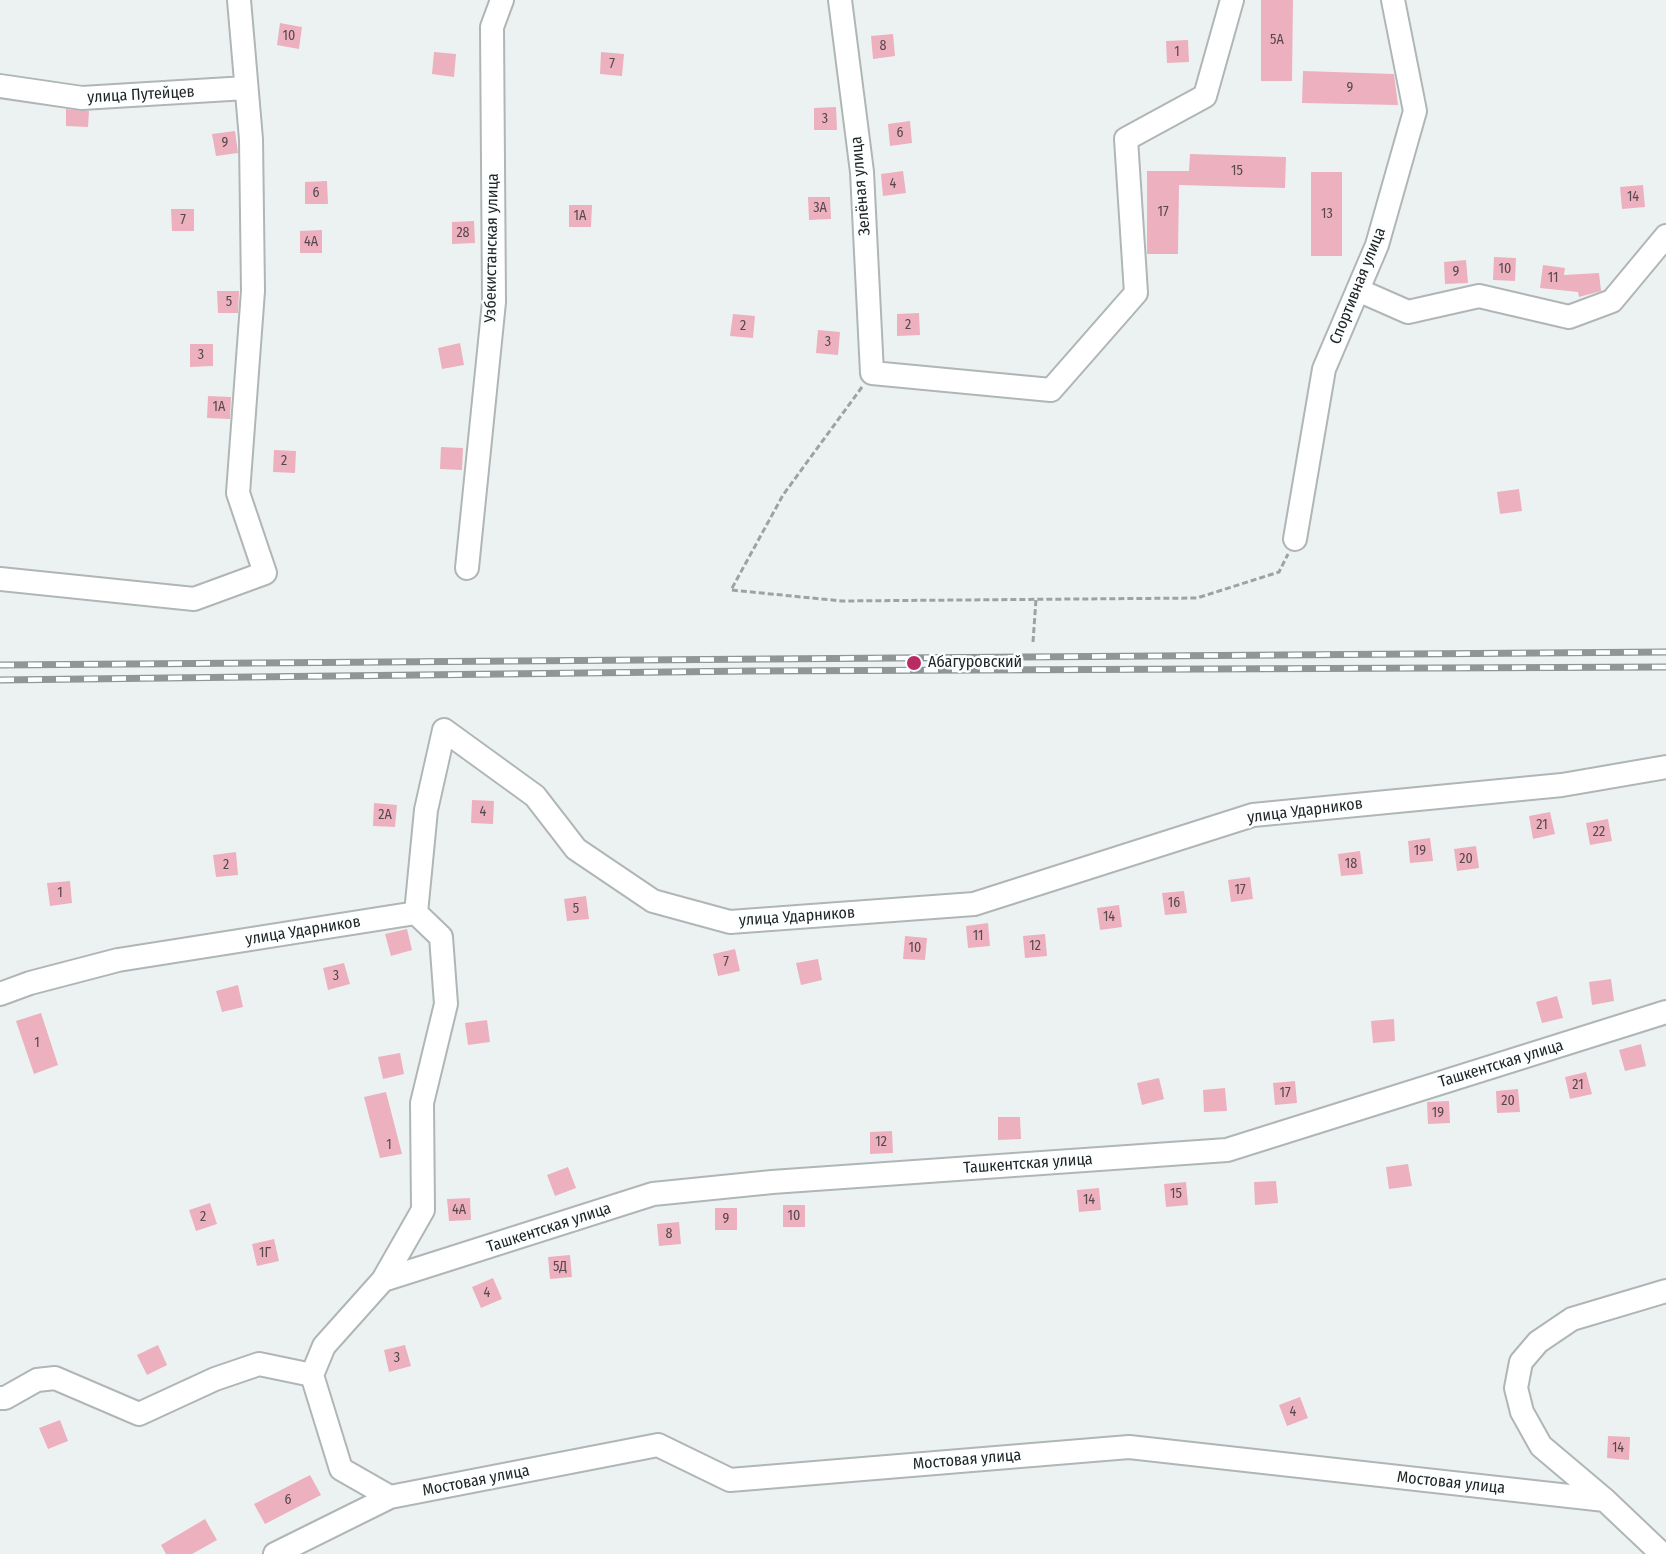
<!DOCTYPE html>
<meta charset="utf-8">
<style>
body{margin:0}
canvas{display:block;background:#ecf2f2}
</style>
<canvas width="1666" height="1554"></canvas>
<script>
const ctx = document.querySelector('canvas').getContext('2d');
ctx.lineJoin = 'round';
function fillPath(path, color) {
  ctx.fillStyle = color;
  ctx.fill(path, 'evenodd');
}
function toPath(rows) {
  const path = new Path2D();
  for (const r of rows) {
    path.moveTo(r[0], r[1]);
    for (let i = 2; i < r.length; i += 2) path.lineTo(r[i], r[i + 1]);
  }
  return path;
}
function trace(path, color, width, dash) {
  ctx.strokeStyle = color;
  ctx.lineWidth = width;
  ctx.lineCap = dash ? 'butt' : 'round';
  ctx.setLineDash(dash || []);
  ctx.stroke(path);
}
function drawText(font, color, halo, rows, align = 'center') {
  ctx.font = font + ' "Fira Sans Condensed",sans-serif';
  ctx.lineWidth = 5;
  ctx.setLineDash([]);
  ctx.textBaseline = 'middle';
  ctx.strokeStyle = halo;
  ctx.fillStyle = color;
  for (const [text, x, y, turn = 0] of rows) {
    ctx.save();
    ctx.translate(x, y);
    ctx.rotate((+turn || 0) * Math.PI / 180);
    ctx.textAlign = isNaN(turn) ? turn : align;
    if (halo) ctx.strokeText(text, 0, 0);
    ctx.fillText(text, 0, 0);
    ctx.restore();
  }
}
fillPath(toPath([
 [1261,0,1293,0,1292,81,1261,81],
 [280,23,302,27,299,49,277,45],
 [893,34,895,56,873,59,871,36],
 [1188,40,1189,62,1167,63,1166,41],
 [434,52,456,54,454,77,432,74],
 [601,52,624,54,622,76,600,74],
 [1303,71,1394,74,1398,105,1302,103],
 [836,107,837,130,814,130,814,108],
 [66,109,89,111,88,127,66,126],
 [910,121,912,143,890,146,888,124],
 [235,131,238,153,216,156,212,134],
 [1190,154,1286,157,1285,188,1179,185,1178,254,1147,254,1147,171,1189,171],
 [903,171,906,193,883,196,881,174],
 [1311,172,1342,172,1342,256,1311,256],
 [327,181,328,204,305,204,305,182],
 [1643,185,1645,207,1622,209,1620,187],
 [808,197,830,197,831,219,809,220],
 [569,205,592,205,591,227,569,227],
 [171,209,194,209,194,231,172,231],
 [474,221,475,243,452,244,452,222],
 [322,230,322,253,300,253,300,231],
 [1494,257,1516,258,1515,281,1493,280],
 [1466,260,1468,283,1445,284,1444,262],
 [1543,265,1565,268,1564,275,1599,273,1601,291,1579,297,1578,292,1540,288],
 [217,291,239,291,238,313,218,313],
 [919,313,920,335,897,336,897,314],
 [733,314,755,316,753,338,730,336],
 [818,330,840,332,838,355,816,353],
 [460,343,464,365,442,369,438,348],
 [190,344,213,344,213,366,190,367],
 [208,396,231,397,230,419,207,418],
 [441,447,463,448,462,470,440,469],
 [274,450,296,451,295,473,273,472],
 [1519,489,1522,511,1500,514,1497,492],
 [472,800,494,801,493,824,471,823],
 [374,803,397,805,395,827,373,826],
 [1550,812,1555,834,1533,839,1529,816],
 [1608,819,1612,841,1590,845,1586,823],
 [1430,838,1433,861,1410,863,1408,841],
 [1476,846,1479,868,1457,871,1454,849],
 [1360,851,1363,874,1341,876,1338,854],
 [236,852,238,875,216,877,213,855],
 [1250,877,1253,899,1231,902,1228,880],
 [70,881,72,903,50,906,47,883],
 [1184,891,1187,913,1165,915,1162,893],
 [586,896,589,919,567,921,564,899],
 [1119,905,1122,927,1100,930,1097,908],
 [988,923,990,946,968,948,966,926],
 [407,929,412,950,391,956,385,934],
 [1045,934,1047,956,1025,958,1023,936],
 [905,936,927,938,925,960,903,959],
 [735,949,740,971,718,976,713,954],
 [818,959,822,980,801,985,796,963],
 [344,963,350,984,328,990,323,968],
 [1611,979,1614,1001,1592,1005,1589,982],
 [238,985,243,1007,222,1012,216,991],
 [1557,996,1563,1018,1542,1023,1536,1002],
 [41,1013,58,1065,34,1074,16,1021],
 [1394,1019,1395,1041,1373,1043,1371,1021],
 [487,1020,490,1042,468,1045,465,1023],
 [1641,1044,1646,1066,1625,1071,1619,1050],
 [400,1053,404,1074,383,1079,378,1057],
 [1586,1072,1592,1094,1570,1099,1565,1077],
 [1159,1078,1164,1099,1142,1105,1137,1083],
 [1295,1081,1297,1103,1275,1105,1273,1083],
 [1225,1088,1227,1111,1204,1112,1203,1090],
 [1518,1089,1520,1112,1497,1113,1496,1091],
 [386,1092,402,1154,380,1158,364,1097],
 [1449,1101,1450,1123,1428,1124,1427,1102],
 [998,1117,1020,1117,1021,1139,998,1140],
 [892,1131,893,1153,870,1154,870,1132],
 [1408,1164,1412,1186,1389,1189,1386,1167],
 [568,1167,576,1188,555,1196,547,1175],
 [1276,1181,1278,1203,1255,1205,1254,1182],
 [1186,1182,1188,1205,1166,1207,1164,1184],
 [1099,1188,1101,1210,1079,1212,1077,1190],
 [470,1198,471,1220,449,1221,447,1199],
 [210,1203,217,1224,196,1231,189,1210],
 [783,1205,805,1205,805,1227,783,1227],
 [715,1208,737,1208,737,1230,715,1230],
 [679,1222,681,1244,659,1246,657,1224],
 [274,1239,279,1261,257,1266,252,1244],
 [570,1255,572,1277,550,1279,548,1257],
 [493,1278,502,1299,481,1308,472,1287],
 [158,1345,167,1365,147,1375,137,1355],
 [405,1345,411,1366,389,1372,384,1350],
 [1300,1397,1308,1418,1287,1426,1279,1405],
 [60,1420,68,1441,48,1449,39,1428],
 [1608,1436,1630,1437,1629,1460,1607,1458],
 [310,1475,321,1495,265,1524,254,1504],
 [205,1519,217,1540,192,1554,166,1554,161,1545]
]), '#edb0bf');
const minor = toPath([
 [840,0,862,172,872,373,1051,390,1136,293,1126,139,1205,96,1232,0],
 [0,86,82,98,246,88],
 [1358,290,1408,312,1479,296,1569,317,1612,301,1666,236],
 [1295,539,1324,369,1377,245,1415,111,1393,0],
 [467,568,494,302,492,27,502,0],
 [0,579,194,599,265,573,238,493,253,291,251,139,239,0],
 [0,994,30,983,118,960,416,913,426,810,444,730,535,796,576,849,653,901,730,922,974,904,1253,815,1562,785,1666,767],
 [383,1280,653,1194,772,1182,1227,1150,1666,1012],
 [312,1375,341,1469,390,1497],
 [0,1398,5,1398,37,1380,55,1378,139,1414,215,1379,259,1364,312,1375,324,1346,383,1280,423,1210,422,1103,446,1004,441,937,416,913],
 [1605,1500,1541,1446,1522,1412,1516,1388,1521,1362,1538,1342,1572,1319,1666,1291],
 [275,1554,390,1497,658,1445,730,1480,1129,1447,1605,1500,1662,1554]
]);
trace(minor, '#b0b6b6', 26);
trace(toPath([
 [862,387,783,495,731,590,842,601,1197,598,1279,572,1288,554],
 [1033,642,1036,599]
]), '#9ea2a2', 3, [6, 3]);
trace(minor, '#fff', 22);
const rail = toPath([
 [0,665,1666,652],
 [0,680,751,671,1666,667]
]);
trace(rail, '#909595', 7);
trace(rail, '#fbffff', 4.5, [14]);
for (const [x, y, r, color] of [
 [914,663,8,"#b82c63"]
]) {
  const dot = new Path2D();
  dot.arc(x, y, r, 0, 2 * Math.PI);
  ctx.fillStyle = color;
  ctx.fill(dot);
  trace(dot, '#fbffff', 2);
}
drawText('14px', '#56484c', null, [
 ["10",289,36],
 ["5А",1277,40],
 ["8",883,46],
 ["1",1177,52],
 ["7",612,64],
 ["9",1350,88],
 ["3",825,119],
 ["6",900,133],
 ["9",225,143],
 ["15",1237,171],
 ["4",893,184],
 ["6",316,193],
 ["14",1633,197],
 ["3А",820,208],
 ["17",1163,212],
 ["13",1327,214],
 ["1А",580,216],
 ["7",183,220],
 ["28",463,233],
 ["4А",311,242],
 ["10",1505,269],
 ["9",1456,272],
 ["11",1553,278],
 ["5",229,302],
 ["2",908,325],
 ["2",743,326],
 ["3",828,342],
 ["3",201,355],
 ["1А",219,407],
 ["2",284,461],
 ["4",483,812],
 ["2А",385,815],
 ["21",1542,825],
 ["22",1599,832],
 ["19",1420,851],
 ["20",1466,859],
 ["18",1351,864],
 ["2",226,865],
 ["17",1240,890],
 ["1",60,893],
 ["16",1174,903],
 ["5",576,909],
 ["14",1109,917],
 ["11",978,936],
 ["12",1035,946],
 ["10",915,948],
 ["7",726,962],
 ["3",336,976],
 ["1",37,1043],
 ["21",1578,1085],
 ["17",1285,1093],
 ["20",1508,1101],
 ["19",1438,1113],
 ["12",881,1142],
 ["1",389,1145],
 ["15",1176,1194],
 ["14",1089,1200],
 ["4А",459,1210],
 ["10",794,1216],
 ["2",203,1217],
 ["9",726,1219],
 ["8",669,1234],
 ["1Г",265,1253],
 ["5Д",560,1267],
 ["4",487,1293],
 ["3",397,1358],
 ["4",1293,1412],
 ["14",1618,1448],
 ["6",288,1500]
]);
drawText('16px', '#232525', '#fbffff', [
 ["улица Путейцев",141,95,-3],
 ["Зелёная улица",861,186,-95],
 ["Узбекистанская улица",492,248,-89],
 ["Спортивная улица",1358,286,-68],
 ["улица Ударников",1305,811,-7],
 ["улица Ударников",797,917,-4],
 ["улица Ударников",303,931,-9],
 ["Ташкентская улица",1501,1064,-17],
 ["Ташкентская улица",1028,1164,-4],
 ["Ташкентская улица",549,1228,-18],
 ["Мостовая улица",967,1460,-5],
 ["Мостовая улица",476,1481,-11],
 ["Мостовая улица",1451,1483,6]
]);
drawText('16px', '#232525', '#fbffff', [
 ["Абагуровский",928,663]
], 'left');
</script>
